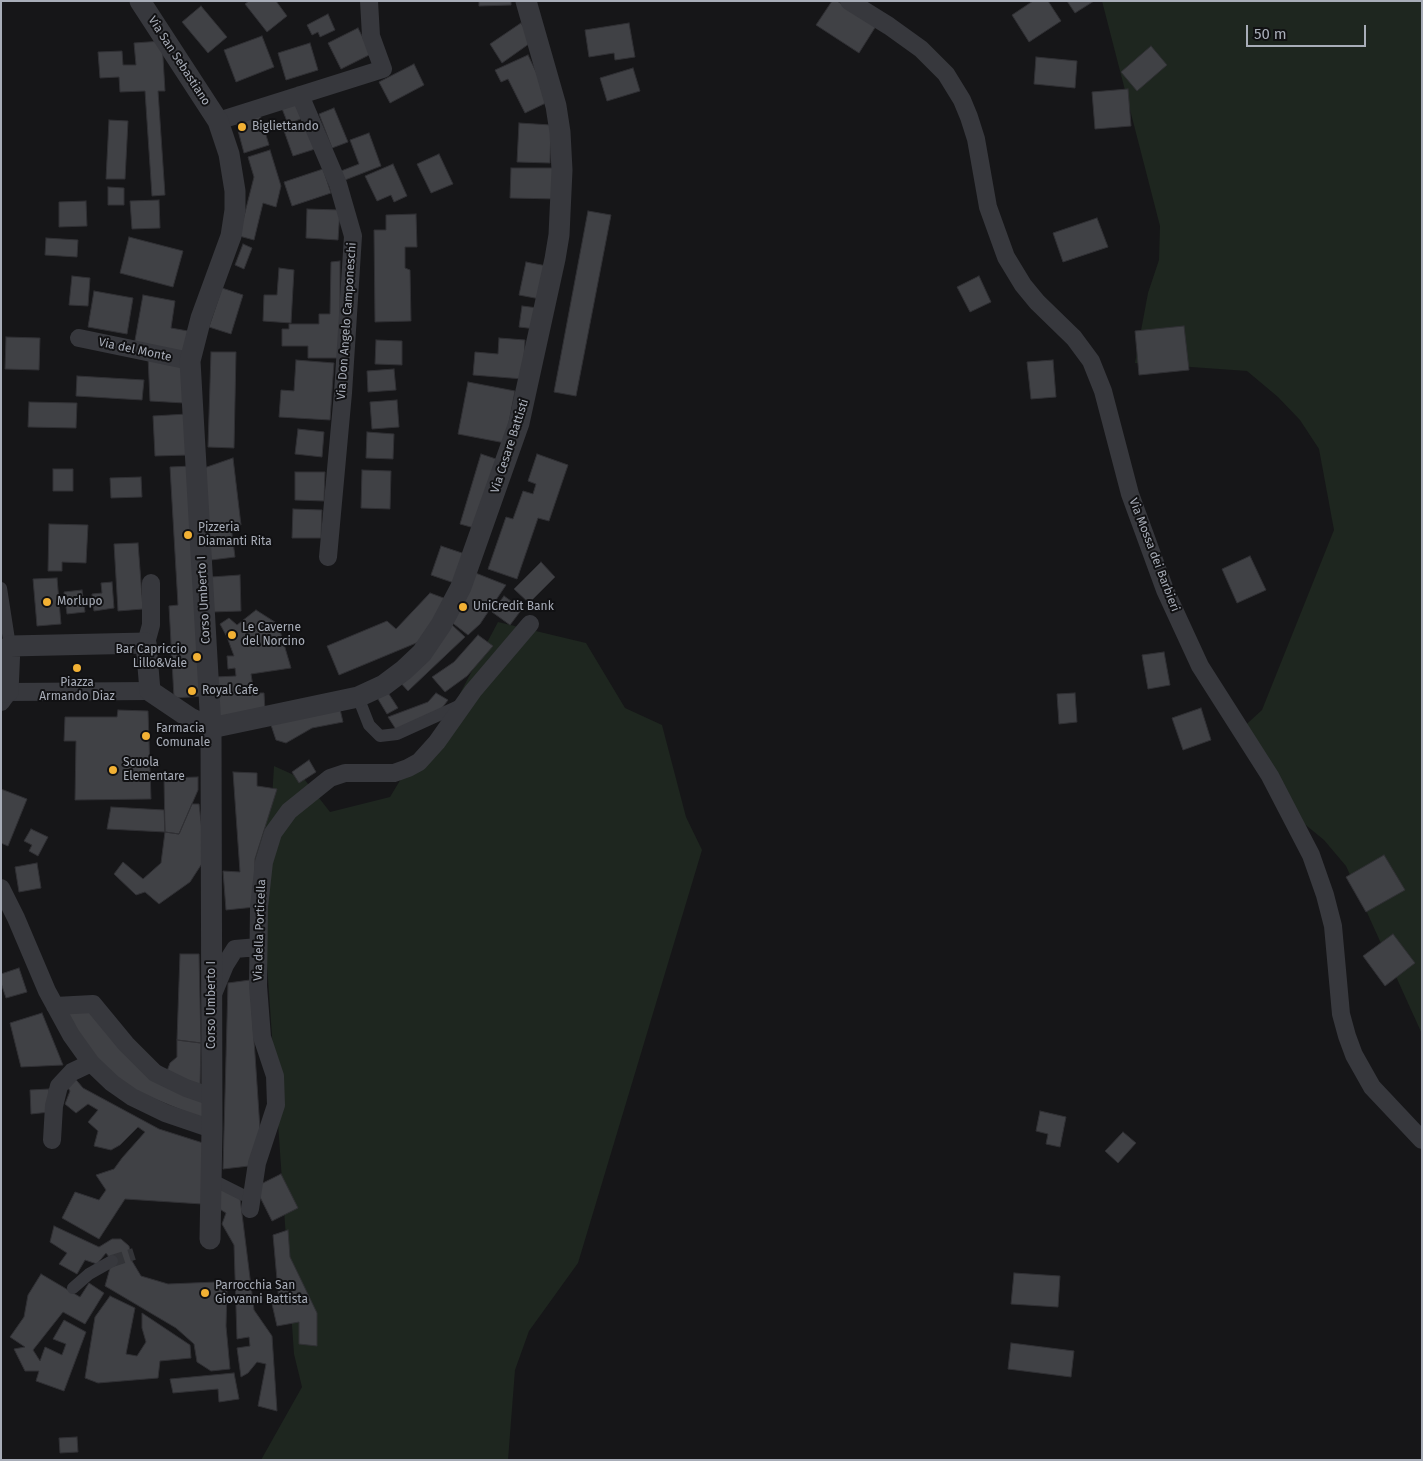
<!DOCTYPE html>
<style>
body{margin:0}
#map{position:relative;width:1423px;height:1461px;overflow:hidden;background:#161618;font-family:"Fira Sans",sans-serif}
canvas{display:block}
.frame{position:absolute;inset:0;border:2px solid #a8adb8;pointer-events:none}
.scale{position:absolute;left:1246px;top:25px;width:120px;height:22px;box-sizing:border-box;border:2px solid #a8adb8;border-top:0;padding-left:6px;font-size:15px;line-height:18px;white-space:nowrap;color:#a8adb8;-webkit-text-stroke:4px #111113;paint-order:stroke}
</style>
<div id="map">
<canvas width="1423" height="1461"></canvas>
<div class="frame"></div>
<div class="scale">50 m</div>
</div>
<script>
const ctx = document.querySelector('canvas').getContext('2d');
ctx.lineJoin = 'round';
function fillPath(path, color) {
  ctx.fillStyle = color;
  ctx.fill(path, 'evenodd');
}
function toPath(rows) {
  const path = new Path2D();
  for (const r of rows) {
    path.moveTo(r[0], r[1]);
    for (let i = 2; i < r.length; i += 2) path.lineTo(r[i], r[i + 1]);
  }
  return path;
}
function trace(path, color, width, dash) {
  ctx.strokeStyle = color;
  ctx.lineWidth = width;
  ctx.lineCap = dash ? 'butt' : 'round';
  ctx.setLineDash(dash || []);
  ctx.stroke(path);
}
function drawText(font, color, halo, rows, align = 'center') {
  ctx.font = font + ' "Fira Sans",sans-serif';
  ctx.lineWidth = 4;
  ctx.setLineDash([]);
  ctx.textBaseline = 'middle';
  ctx.strokeStyle = halo;
  ctx.fillStyle = color;
  for (const [text, x, y, turn = 0] of rows) {
    ctx.save();
    ctx.translate(x, y);
    ctx.rotate((+turn || 0) * Math.PI / 180);
    ctx.textAlign = isNaN(turn) ? turn : align;
    if (halo) ctx.strokeText(text, 0, 0);
    ctx.fillText(text, 0, 0);
    ctx.restore();
  }
}
fillPath(toPath([
 [1102,1,1422,1,1422,1034,1346,866,1324,840,1296,817,1238,732,1262,710,1334,530,1319,449,1300,420,1278,397,1247,371,1135,363,1148,293,1159,260,1160,226],
 [498,622,586,643,625,708,662,725,686,817,702,850,578,1263,529,1331,515,1370,508,1460,261,1460,302,1387,294,1354,267,964,246,830,272,799,274,766,305,780,330,812,390,797,410,764,439,733]
]), '#1e261f');
const building = toPath([
 [249,1,276,1,287,16,267,32,245,4,249,1],
 [479,1,511,1,511,5,479,6,479,1],
 [832,1,837,1,876,26,859,53,816,25,832,1],
 [1033,1,1048,1,1061,21,1029,42,1012,15,1033,1],
 [1067,1,1094,1,1075,13,1067,1],
 [201,6,227,37,208,53,182,22,201,6],
 [328,14,335,30,320,37,318,32,312,35,307,25,328,14],
 [521,23,533,41,502,63,490,44,521,23],
 [629,23,635,57,615,60,614,53,589,57,585,30,629,23],
 [358,28,371,54,341,69,328,43,358,28],
 [262,36,274,67,236,82,224,50,262,36],
 [162,41,165,91,158,91,165,195,152,196,145,91,120,92,119,77,100,78,98,52,122,51,123,65,136,65,134,43,162,41],
 [310,43,318,70,286,80,278,53,310,43],
 [1151,46,1167,65,1137,91,1121,72,1151,46],
 [528,55,550,101,525,113,508,79,501,82,495,70,528,55],
 [1036,57,1077,61,1075,88,1034,84,1036,57],
 [414,64,424,85,390,103,379,82,414,64],
 [633,68,640,91,607,101,600,78,633,68],
 [1128,89,1131,126,1095,129,1092,92,1128,89],
 [296,101,303,118,288,124,281,106,296,101],
 [334,108,348,142,332,148,319,114,334,108],
 [260,115,269,145,244,153,236,123,260,115],
 [109,120,128,121,125,179,106,179,109,120],
 [306,121,315,149,293,156,283,128,306,121],
 [519,123,551,125,550,163,517,162,519,123],
 [369,133,381,166,345,180,341,171,359,164,350,140,369,133],
 [270,150,281,186,276,207,263,203,254,240,239,236,254,177,248,157,270,150],
 [439,154,453,184,431,193,417,164,439,154],
 [393,164,407,196,394,202,391,195,377,201,365,176,393,164],
 [511,168,557,168,557,199,510,198,511,168],
 [323,169,331,193,292,206,284,182,323,169],
 [108,187,124,188,124,205,108,205,108,187],
 [159,200,160,228,132,229,130,201,159,200],
 [86,201,87,226,59,227,59,202,86,201],
 [307,209,340,210,338,240,306,238,307,209],
 [588,211,611,215,576,396,554,392,588,211],
 [416,214,417,247,405,247,405,268,410,270,411,321,375,322,374,230,386,230,386,215,416,214],
 [1097,218,1108,247,1063,262,1053,233,1097,218],
 [129,237,183,251,173,287,120,273,129,237],
 [46,238,78,240,77,257,45,255,46,238],
 [243,244,252,248,244,269,235,265,243,244],
 [340,261,340,358,308,358,308,346,282,346,282,329,289,329,289,324,319,324,319,314,330,314,331,262,340,261],
 [526,262,547,266,540,299,519,295,526,262],
 [279,268,294,270,291,323,263,321,264,295,277,295,279,268],
 [72,276,90,278,88,306,69,305,72,276],
 [979,276,991,302,970,312,957,287,979,276],
 [222,288,243,295,231,334,209,327,222,288],
 [94,291,133,298,127,334,88,327,94,291],
 [143,295,175,301,171,328,188,331,184,355,134,346,143,295],
 [522,306,538,308,536,329,519,327,522,306],
 [1184,326,1189,370,1139,375,1135,331,1184,326],
 [6,337,40,338,39,370,5,369,6,337],
 [499,338,525,340,523,379,473,375,475,352,498,354,499,338],
 [376,340,402,341,402,365,375,364,376,340],
 [211,352,236,352,234,448,208,447,211,352],
 [148,356,182,364,184,403,150,401,148,356],
 [296,360,334,363,330,420,279,417,281,390,294,391,296,360],
 [1053,360,1056,397,1031,399,1027,362,1053,360],
 [394,369,396,390,368,392,367,371,394,369],
 [77,376,144,380,142,400,76,396,77,376],
 [468,382,515,391,505,443,458,434,468,382],
 [397,400,399,427,372,429,370,402,397,400],
 [29,402,77,403,76,428,28,427,29,402],
 [187,414,189,455,155,456,153,416,187,414],
 [298,429,324,432,322,457,295,454,298,429],
 [367,432,394,434,393,459,366,458,367,432],
 [481,454,499,460,478,529,460,524,481,454],
 [537,454,568,465,549,521,538,518,517,579,488,569,506,517,513,519,523,491,533,494,536,484,528,481,537,454],
 [233,458,241,525,208,528,204,468,233,458],
 [192,466,205,696,174,698,169,606,178,605,170,467,192,466],
 [53,469,73,469,73,491,53,491,53,469],
 [362,470,391,471,390,509,361,508,362,470],
 [295,472,325,472,324,501,295,500,295,472],
 [141,477,142,497,111,498,110,478,141,477],
 [293,509,322,510,321,538,292,538,293,509],
 [49,524,88,525,86,563,62,562,62,571,48,571,49,524],
 [231,526,235,557,211,560,208,528,231,526],
 [138,543,143,609,118,611,114,544,138,543],
 [441,546,468,555,457,584,431,575,441,546],
 [1250,556,1266,590,1237,603,1222,569,1250,556],
 [541,562,555,577,529,603,514,589,541,562],
 [473,572,506,585,480,624,468,635,450,621,473,572],
 [240,575,241,611,212,612,211,577,240,575],
 [57,578,61,624,37,626,33,579,57,578],
 [112,582,114,608,94,611,92,594,102,593,101,583,112,582],
 [82,590,85,612,67,614,64,592,82,590],
 [430,593,449,600,421,641,339,675,327,646,387,621,396,629,430,593],
 [504,596,522,609,510,625,492,612,504,596],
 [256,610,278,624,291,668,251,674,254,693,264,693,265,711,216,718,215,677,236,676,235,668,228,669,227,656,234,656,227,637,220,624,229,618,237,625,256,610],
 [451,624,465,637,408,691,398,680,451,624],
 [478,635,493,646,467,676,445,692,432,677,454,662,478,635],
 [1164,652,1170,685,1148,689,1142,655,1164,652],
 [385,688,398,708,387,714,375,694,385,688],
 [436,693,448,700,439,712,397,731,388,717,428,702,436,693],
 [1075,693,1077,722,1059,724,1057,694,1075,693],
 [339,705,343,722,312,728,286,743,276,740,271,725,339,705],
 [1201,708,1211,740,1183,750,1172,718,1201,708],
 [118,710,148,711,151,799,75,800,76,741,64,741,65,717,117,717,118,710],
 [309,760,316,772,299,783,292,772,309,760],
 [233,772,257,773,257,786,277,789,255,859,255,907,226,910,223,871,240,872,233,772],
 [198,777,198,790,179,834,165,832,164,778,198,777],
 [1,789,27,799,8,846,1,843,1,789],
 [192,804,199,804,203,839,203,862,190,882,159,904,145,892,136,895,114,874,123,862,143,879,161,863,165,832,179,834,192,804],
 [111,807,164,810,165,832,107,829,111,807],
 [31,829,48,837,38,856,29,851,32,845,24,841,31,829],
 [1384,855,1405,890,1366,912,1346,877,1384,855],
 [37,863,41,888,19,892,15,867,37,863],
 [1393,934,1415,963,1385,986,1363,956,1393,934],
 [180,954,199,954,201,1043,177,1040,180,954],
 [19,968,27,992,6,998,1,983,1,974,19,968],
 [250,980,260,1129,249,1166,223,1169,228,983,250,980],
 [88,1010,204,1100,203,1119,140,1093,115,1080,84,1045,65,1011,88,1010],
 [42,1013,63,1065,21,1067,10,1023,42,1013],
 [177,1040,201,1043,200,1088,167,1071,170,1063,177,1057,177,1040],
 [72,1075,83,1088,159,1129,203,1143,202,1204,125,1199,99,1239,62,1218,75,1192,99,1200,106,1190,96,1175,114,1169,122,1158,145,1132,138,1127,120,1145,111,1150,94,1146,98,1131,88,1122,98,1110,88,1104,76,1113,65,1104,70,1091,65,1083,72,1075],
 [49,1089,50,1112,31,1114,30,1090,49,1089],
 [1040,1111,1066,1117,1060,1147,1046,1144,1048,1134,1036,1131,1040,1111],
 [1123,1132,1136,1143,1118,1163,1105,1151,1123,1132],
 [281,1174,298,1208,272,1221,255,1187,281,1174],
 [219,1186,240,1198,254,1310,272,1336,277,1411,258,1406,266,1364,257,1362,248,1373,241,1377,237,1348,250,1346,249,1337,237,1339,234,1245,222,1224,226,1213,218,1208,219,1186],
 [54,1226,99,1247,112,1239,121,1239,129,1246,132,1261,141,1276,168,1284,216,1282,227,1289,226,1326,230,1369,211,1371,197,1362,194,1344,176,1328,105,1286,112,1261,106,1253,97,1264,85,1260,77,1274,59,1264,67,1253,50,1242,54,1226],
 [288,1230,290,1257,317,1313,317,1346,299,1344,299,1322,277,1326,272,1304,279,1302,273,1235,288,1230],
 [1014,1273,1060,1276,1058,1307,1011,1304,1014,1273],
 [41,1274,80,1297,89,1283,104,1293,85,1324,63,1312,33,1350,40,1361,45,1347,62,1355,66,1344,53,1339,64,1320,86,1332,64,1391,36,1381,39,1371,25,1371,14,1349,25,1347,10,1337,24,1317,28,1295,41,1274],
 [110,1296,135,1308,126,1354,137,1356,146,1342,142,1328,142,1313,190,1345,191,1358,160,1361,158,1378,98,1383,85,1378,95,1317,110,1296],
 [1011,1343,1074,1351,1071,1377,1008,1369,1011,1343],
 [234,1373,239,1399,219,1402,218,1389,173,1393,170,1379,234,1373],
 [77,1437,78,1452,60,1453,59,1438,77,1437]
]);
fillPath(building, '#404145');
trace(building, '#303034', 1);
trace(toPath([
 [112,1261,134,1254]
]), '#333438', 12, [12, 6]);
trace(toPath([
 [1,588,10,646],
 [358,697,369,725,380,736,397,734,463,704],
 [211,1179,243,1195,251,1197],
 [73,1288,89,1274,112,1261]
]), '#37383d', 12);
trace(toPath([
 [849,1,889,26,921,49,946,74,962,100,969,117,976,139,988,207,1006,257,1023,285,1037,302,1074,338,1091,361,1103,391,1130,494,1165,590,1200,666,1270,776,1311,855,1325,895,1333,926,1341,1014,1347,1036,1354,1055,1372,1087,1422,1140],
 [300,95,338,184,353,236,343,393,328,557],
 [218,121,383,69,371,36,369,1],
 [79,338,190,361],
 [146,643,151,625,151,583],
 [1,702,8,692,150,691],
 [1,888,16,918,47,991,71,1035,91,1063,112,1083,132,1097,165,1113,212,1129],
 [213,994,225,965,235,949,258,947],
 [55,1006,93,1004,126,1044,155,1073,186,1088,212,1097],
 [52,1140,54,1106,59,1086,72,1072,91,1063],
 [250,1209,257,1163,276,1105,275,1076,262,1037,258,986,259,907,264,862,273,833,289,811,330,778,345,773,394,773,408,768,419,762,437,742,473,691,530,624]
]), '#37383d', 18);
trace(toPath([
 [140,1,218,121,229,154,235,191,235,210,231,236,201,318,190,361,211,728,212,1129,210,1239],
 [1,692,8,692,10,646,146,643,150,691,190,718,211,728],
 [211,728,358,697,384,685,404,670,422,653,441,625,461,587,519,423,555,259,559,235,562,170,560,132,556,106,526,1]
]), '#37383d', 21);
for (const [x, y, r, color] of [
 [242,127,5,"#f2b134"],
 [188,535,5,"#f2b134"],
 [47,602,5,"#f2b134"],
 [463,607,5,"#f2b134"],
 [232,635,5,"#f2b134"],
 [197,657,5,"#f2b134"],
 [77,668,5,"#f2b134"],
 [192,691,5,"#f2b134"],
 [146,736,5,"#f2b134"],
 [113,770,5,"#f2b134"],
 [205,1293,5,"#f2b134"]
]) {
  const dot = new Path2D();
  dot.arc(x, y, r, 0, 2 * Math.PI);
  ctx.fillStyle = color;
  ctx.fill(dot);
  trace(dot, '#111113', 2);
}
drawText('12px', '#a8adb8', '#111113', [
 ["Via San Sebastiano",179,61,57],
 ["Via Don Angelo Camponeschi",347,321,-86],
 ["Via del Monte",135,350,12],
 ["Via Cesare Battisti",510,446,-72],
 ["Via Mossa dei Barbieri",1154,555,69],
 ["Corso Umberto I",204,600,-93],
 ["Via della Porticella",260,930,-88],
 ["Corso Umberto I",212,1005,-90]
]);
drawText('12px', '#a8adb8', '#111113', [
 ["Bigliettando",252,127],
 ["Pizzeria",198,528],
 ["Diamanti Rita",198,542],
 ["Morlupo",57,602],
 ["UniCredit Bank",473,607],
 ["Le Caverne",242,628],
 ["del Norcino",242,642],
 ["Bar Capriccio",187,650,"right"],
 ["Lillo&Vale",187,664,"right"],
 ["Piazza",77,683,"center"],
 ["Armando Diaz",77,697,"center"],
 ["Royal Cafe",202,691],
 ["Farmacia",156,729],
 ["Comunale",156,743],
 ["Scuola",123,763],
 ["Elementare",123,777],
 ["Parrocchia San",215,1286],
 ["Giovanni Battista",215,1300]
], 'left');
</script>
